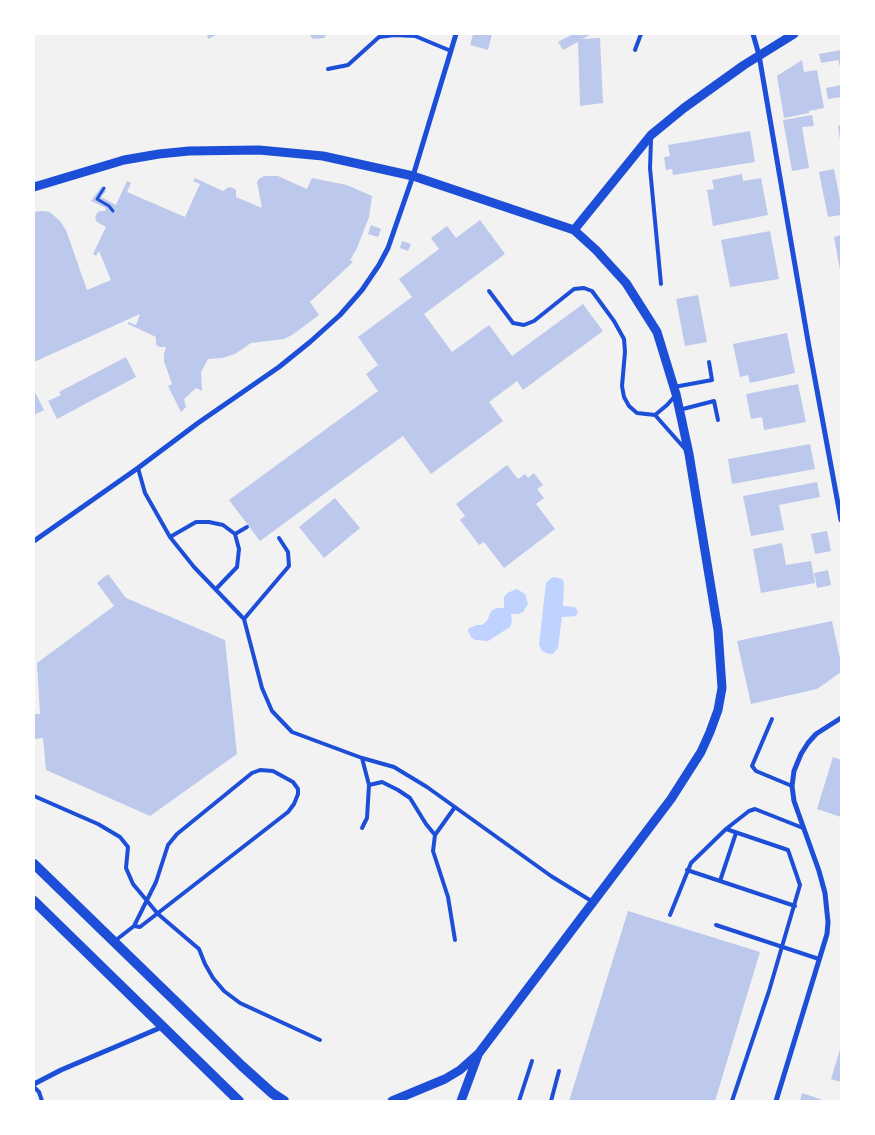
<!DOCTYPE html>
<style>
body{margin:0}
#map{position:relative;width:875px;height:1135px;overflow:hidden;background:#f2f2f2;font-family:"Space Grotesk",sans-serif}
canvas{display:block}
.frame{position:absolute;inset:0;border:35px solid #fff;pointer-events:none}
</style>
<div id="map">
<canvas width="875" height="1135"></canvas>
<div class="frame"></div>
</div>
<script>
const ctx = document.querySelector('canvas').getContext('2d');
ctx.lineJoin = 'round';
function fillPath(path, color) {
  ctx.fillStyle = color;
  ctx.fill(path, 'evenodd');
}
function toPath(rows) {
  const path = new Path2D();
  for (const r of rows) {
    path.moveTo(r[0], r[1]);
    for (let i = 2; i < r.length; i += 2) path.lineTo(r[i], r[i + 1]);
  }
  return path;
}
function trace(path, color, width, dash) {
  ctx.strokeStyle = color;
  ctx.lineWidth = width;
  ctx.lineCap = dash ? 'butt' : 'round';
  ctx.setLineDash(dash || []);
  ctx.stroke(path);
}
fillPath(toPath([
 [554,577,562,579,564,582,563,606,575,607,578,612,576,616,562,617,558,648,553,654,549,654,542,651,539,645,546,583,551,578],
 [517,589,525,594,528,604,523,612,518,614,511,614,512,622,510,627,488,641,475,640,471,637,468,631,469,628,477,625,482,625,487,621,491,611,496,608,504,608,504,597,507,593]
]), '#bfd3fe');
fillPath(toPath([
 [207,34,218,34,208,39],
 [309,34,327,34,324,38,313,39],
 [473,34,492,34,488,50,470,45],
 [573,34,592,34,582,39,600,38,603,103,580,106,578,42,563,50,558,42],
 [841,50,841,70,838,60,821,63,819,54],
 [802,60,804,72,817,70,824,108,809,111,809,113,784,118,777,76],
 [841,85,841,97,828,99,826,88],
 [812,115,814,126,802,127,809,168,792,171,783,120],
 [841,125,841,140,840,140,838,126],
 [750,131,755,162,673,175,672,169,666,170,664,157,670,156,668,145],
 [834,169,841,205,841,215,828,217,819,172],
 [742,174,743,181,761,178,768,215,713,226,707,190,714,189,712,180],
 [264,176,278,176,307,189,312,178,347,185,372,196,369,217,357,248,350,260,353,262,310,302,319,315,292,335,284,339,251,343,235,354,222,358,208,359,201,372,202,391,196,388,184,399,186,407,181,412,168,386,172,384,164,361,164,354,166,347,160,347,156,345,156,337,128,324,128,322,136,325,140,314,34,362,34,212,42,211,50,212,60,221,66,230,87,290,111,280,99,251,96,256,93,254,106,227,97,222,95,218,97,213,100,211,105,211,106,208,91,201,102,186,106,191,101,197,116,205,127,181,131,183,127,192,185,217,200,184,193,181,195,178,223,191,229,187,233,188,236,190,236,197,262,208,257,182,259,179],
 [480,220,505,254,424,314,452,352,489,325,512,356,583,304,603,331,523,390,517,381,489,402,503,421,431,474,403,436,260,541,229,500,378,391,366,374,378,365,358,337,412,297,399,279,439,249,431,238,447,226,456,238],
 [371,225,381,229,378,237,368,234],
 [770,231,779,279,730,287,721,240],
 [841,235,841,270,840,270,834,237],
 [402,241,411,244,408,251,400,248],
 [698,295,707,342,685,346,676,299],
 [787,333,795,373,750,383,748,375,740,377,733,344],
 [126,357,136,377,57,419,48,401,61,395,59,392],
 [798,384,806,422,764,430,762,417,751,419,746,394],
 [34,390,44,410,34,415],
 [810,444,815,469,732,484,728,459],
 [507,465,518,479,525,474,528,478,534,473,543,485,537,489,544,498,536,504,555,529,504,568,484,542,479,545,460,520,465,516,456,504],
 [817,482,820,497,779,505,784,530,751,536,743,496],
 [335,498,360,528,324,558,299,527],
 [827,531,831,551,815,554,811,534],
 [782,543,786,565,811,561,815,583,761,593,753,549],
 [828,570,831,585,817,588,814,573],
 [108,574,126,598,225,640,237,754,150,816,46,770,43,738,35,739,34,714,40,714,37,663,114,606,97,583],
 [832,621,841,663,841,672,817,689,751,704,737,641],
 [833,757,841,760,841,817,817,809],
 [628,911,760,952,715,1101,569,1101],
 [841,1046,841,1082,831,1079],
 [802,1093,826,1101,800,1101]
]), '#bdc9ec');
trace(toPath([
 [104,188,97,199,109,206,113,211]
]), '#1d4ed8', 3);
trace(toPath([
 [635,50,641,34],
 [328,69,348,65,379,37,395,35,415,36,451,51],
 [651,140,650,168,661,284],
 [489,291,513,323,524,325,534,321,574,289,584,288,592,291,614,321,624,339,625,352,622,386,624,397,629,406,637,413,655,415],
 [674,387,712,380,709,362],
 [675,396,667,405,655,415,686,450],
 [679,410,714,401,718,420],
 [138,468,145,493,170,537,194,567,244,619,289,566,288,552,279,538],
 [235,534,247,527],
 [170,537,196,522,209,522,223,525,235,534,239,549,237,567,216,589],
 [244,619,262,688,272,711,292,732,362,758,394,767,427,787,551,876,593,902],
 [772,719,752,766,756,771,792,786],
 [369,785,382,782,398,790,410,798,426,824,435,835],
 [34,796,98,824,120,837,128,847,126,868,133,884,158,914,199,949,205,964,213,978,224,991,240,1003,320,1040],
 [455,807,435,835,433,851,448,897,455,940],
 [362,828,367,818,369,785,362,758],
 [726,829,788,850,800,885,769,991,732,1101],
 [687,870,795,906],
 [720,881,736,833],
 [670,915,691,863,726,829,749,811,755,809,803,828],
 [716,925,819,959],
 [116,940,134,926,156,882,168,845,177,834,252,773,260,770,273,771,293,782,298,789,298,794,294,804,288,812,140,927,134,926],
 [34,1087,39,1092,42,1101],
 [519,1101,532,1061],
 [551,1101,559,1071]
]), '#1d4ed8', 4);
trace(toPath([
 [753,34,759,55,809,347,841,520],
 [34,541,138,468,198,423,279,367,310,342,340,315,362,290,379,265,388,248,413,176,456,34],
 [34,1084,61,1070,162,1027],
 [776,1101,827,934,828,922,825,893,819,871,794,801,792,786,794,771,801,754,808,743,816,734,841,718]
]), '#1d4ed8', 5);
trace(toPath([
 [34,187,124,160,159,154,189,151,259,150,323,156,413,176,574,230,596,250,626,283,657,332,676,394,689,454,718,630,722,688,718,710,710,732,701,752,671,799,479,1053,460,1070,445,1079,392,1101],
 [574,230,651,135,684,108,744,65,794,34],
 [461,1101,478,1055]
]), '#1d4ed8', 9);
trace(toPath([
 [34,864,242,1066,272,1093,284,1101],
 [34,901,239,1101]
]), '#1d4ed8', 10);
</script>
